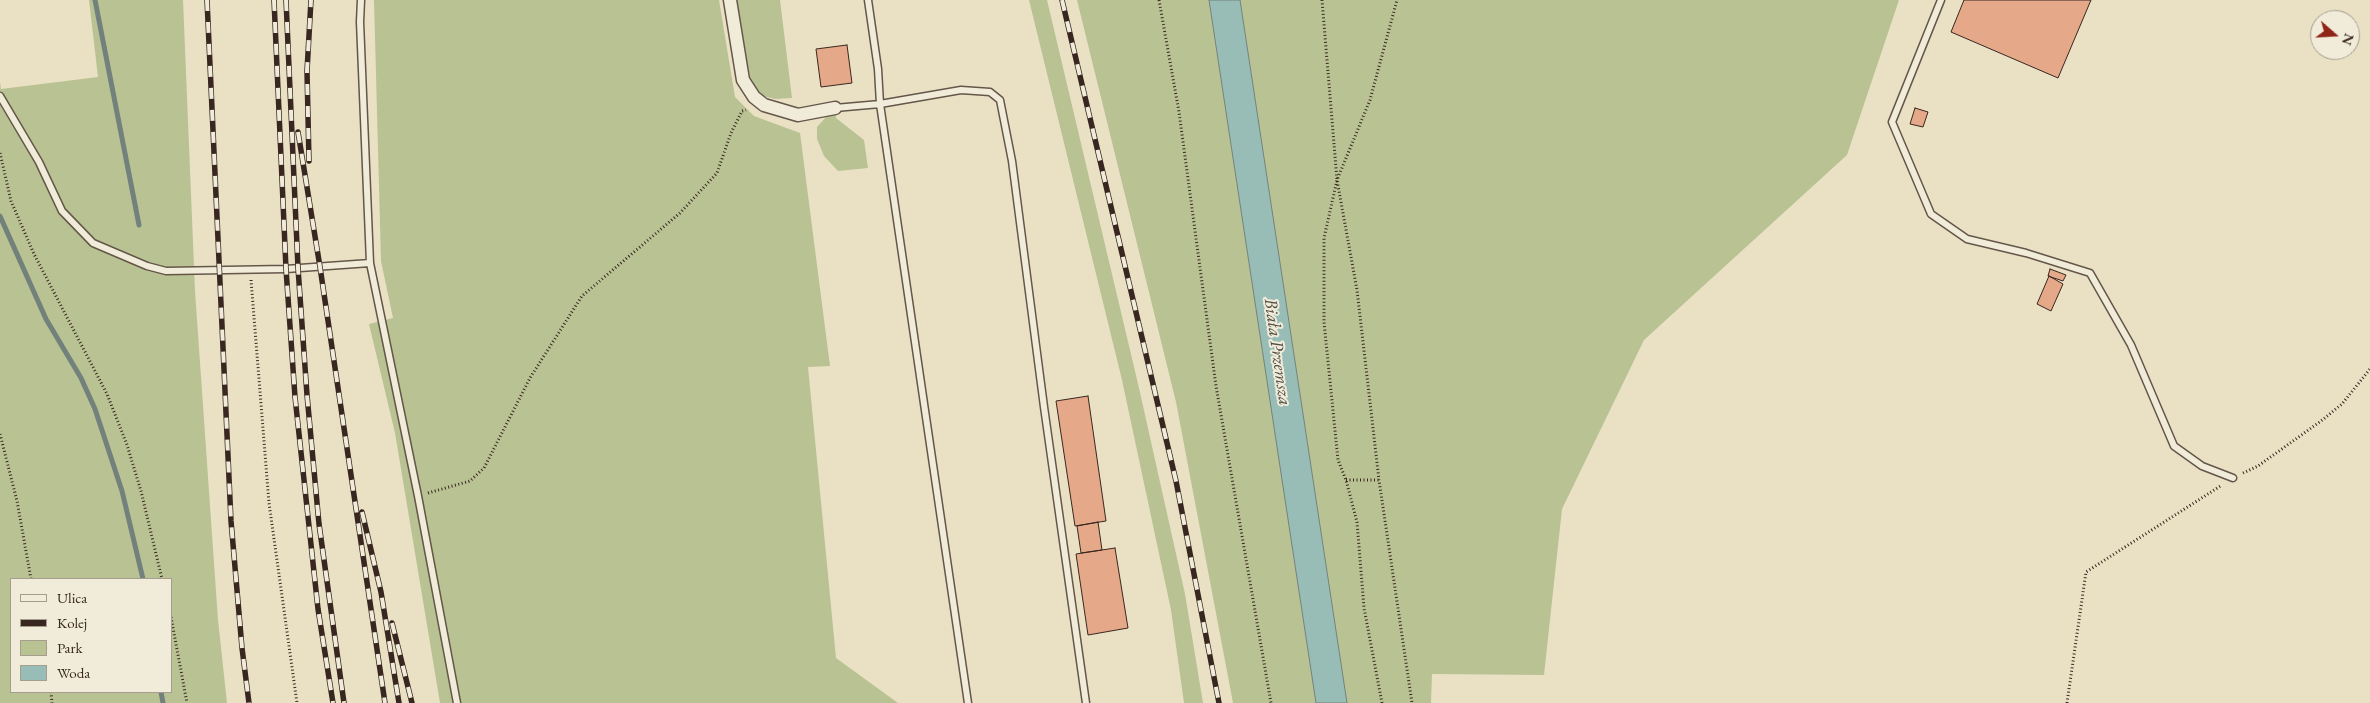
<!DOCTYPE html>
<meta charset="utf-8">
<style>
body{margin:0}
#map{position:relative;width:2370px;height:703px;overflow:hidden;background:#eae1c5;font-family:"EB Garamond",serif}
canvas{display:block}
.legend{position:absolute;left:10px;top:578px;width:162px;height:115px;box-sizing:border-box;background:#f1ecd9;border:1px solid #a79d8f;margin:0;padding:6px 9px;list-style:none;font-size:15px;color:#382720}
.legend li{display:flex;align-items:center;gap:10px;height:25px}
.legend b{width:25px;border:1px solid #a79d8f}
.north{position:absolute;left:2310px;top:10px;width:50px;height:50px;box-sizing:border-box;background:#f1ecd9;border:1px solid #a79d8f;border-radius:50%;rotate:109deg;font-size:14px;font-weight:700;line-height:20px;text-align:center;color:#382720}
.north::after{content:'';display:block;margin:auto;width:18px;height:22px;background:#8f2418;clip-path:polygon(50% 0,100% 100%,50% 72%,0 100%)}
</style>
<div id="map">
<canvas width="2370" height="703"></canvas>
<ul class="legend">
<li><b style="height:6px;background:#f1ecd9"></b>Ulica</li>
<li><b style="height:6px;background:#382720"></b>Kolej</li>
<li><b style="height:14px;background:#b9c293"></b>Park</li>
<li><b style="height:14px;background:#98bdb7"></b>Woda</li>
</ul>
<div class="north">N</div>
</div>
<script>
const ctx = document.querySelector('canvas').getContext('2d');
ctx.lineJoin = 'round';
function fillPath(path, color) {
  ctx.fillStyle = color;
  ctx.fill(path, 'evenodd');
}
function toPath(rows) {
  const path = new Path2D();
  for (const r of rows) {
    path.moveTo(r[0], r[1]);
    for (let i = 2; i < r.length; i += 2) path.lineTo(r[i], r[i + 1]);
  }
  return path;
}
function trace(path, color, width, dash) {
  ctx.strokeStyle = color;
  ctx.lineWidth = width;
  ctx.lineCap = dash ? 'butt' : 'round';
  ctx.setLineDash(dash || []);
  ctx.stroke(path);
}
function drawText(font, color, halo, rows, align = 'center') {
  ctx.font = font + ' "EB Garamond",serif';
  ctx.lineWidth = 4;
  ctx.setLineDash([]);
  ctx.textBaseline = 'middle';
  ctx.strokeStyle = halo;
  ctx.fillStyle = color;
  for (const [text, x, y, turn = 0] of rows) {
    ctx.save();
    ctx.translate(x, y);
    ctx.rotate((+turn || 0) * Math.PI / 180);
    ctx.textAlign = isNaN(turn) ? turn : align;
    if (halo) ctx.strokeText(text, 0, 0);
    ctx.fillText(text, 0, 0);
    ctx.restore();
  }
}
fillPath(toPath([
 [89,0,183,0,195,291,218,620,227,703,0,703,0,82,1,89,98,77],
 [11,579,171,579,171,692,11,692],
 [374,0,719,0,735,97,754,116,800,133,830,366,808,367,836,658,898,703,440,703,395,433,369,324,393,318,381,261],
 [737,0,780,0,792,98,775,99,759,95,751,83],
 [1029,0,1047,0,1139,388,1185,594,1203,703,1184,703,1171,610,1122,380],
 [1077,0,1209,0,1316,703,1233,703,1176,402],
 [1240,0,1899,0,1847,155,1644,340,1562,509,1544,675,1432,674,1431,703,1347,703],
 [836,115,836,118,864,140,868,168,838,171,824,156,817,139,817,127,826,117]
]), '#b9c293');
const water = toPath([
 [1209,0,1240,0,1347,703,1316,703,1209,0]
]);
fillPath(water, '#98bdb7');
trace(water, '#72817b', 1);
trace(toPath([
 [95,0,139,225],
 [0,216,46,319,81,378,95,409,122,491,143,579],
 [161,692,163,703]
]), '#72817b', 5);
const building = toPath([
 [1964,0,2091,0,2058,78,1951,32,1964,0],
 [847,45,852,83,821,87,816,49,847,45],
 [1915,108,1928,112,1923,127,1910,124,1915,108],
 [2050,269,2066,275,2063,281,2048,276,2050,269],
 [2049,276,2063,284,2051,311,2037,304,2049,276],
 [1088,396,1106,521,1075,526,1056,401,1088,396],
 [1098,522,1102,550,1081,553,1077,526,1098,522],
 [1115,548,1128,628,1088,635,1076,554,1115,548]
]);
fillPath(building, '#e5a888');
trace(building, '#382720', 1);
const service = toPath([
 [361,0,360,22,370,263,418,496,457,703],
 [868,0,878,69,880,104,961,90,990,92,1000,100,1012,161,1044,407,1086,703],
 [1941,0,1892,122,1931,214,1967,239,2026,253,2090,273,2131,345,2174,446,2202,466,2233,478],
 [0,96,39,162,62,211,93,243,147,266,166,271,286,269,370,263],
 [835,108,880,104,968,703]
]);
const minor = toPath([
 [730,0,743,80,754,97,764,105,798,115,835,108]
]);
trace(service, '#645649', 9);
trace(minor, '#645649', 15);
trace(toPath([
 [1159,0,1179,112,1216,386,1271,703],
 [1322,0,1337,180,1357,290,1379,480,1412,703],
 [0,153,11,201,34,254,107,394,127,445,141,491,162,579],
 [251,280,269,503,297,703],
 [0,434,17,501,31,579],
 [2243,473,2258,466,2321,421,2342,404,2370,369],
 [1346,480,1379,480],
 [428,493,470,481,484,468,530,378,582,296,680,213,717,173,731,133,742,111,746,110],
 [171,617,187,703],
 [51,692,52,703],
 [1382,703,1364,608,1357,522,1346,480,1338,460,1324,322,1324,238,1337,180,1370,100,1397,0],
 [2067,703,2086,572,2222,485]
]), '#382720', 3, [1, 2.5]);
trace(service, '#f1ecd9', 6);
trace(minor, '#f1ecd9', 12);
const rail = toPath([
 [207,0,231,521,242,648,249,703],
 [274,0,286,269,295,397,318,609,333,703],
 [286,0,298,268,307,395,319,524,344,703],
 [1062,0,1176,481,1219,703],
 [298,132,320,267,385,703],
 [309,161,307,71,311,0],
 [362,512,381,592,399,703],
 [392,623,412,703]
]);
trace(rail, '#382720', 5.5);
trace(rail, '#f1ecd9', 4, [11]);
drawText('italic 18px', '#504c46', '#f1ecd9', [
 ["Biała Przemsza",1277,352,82]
]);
</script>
